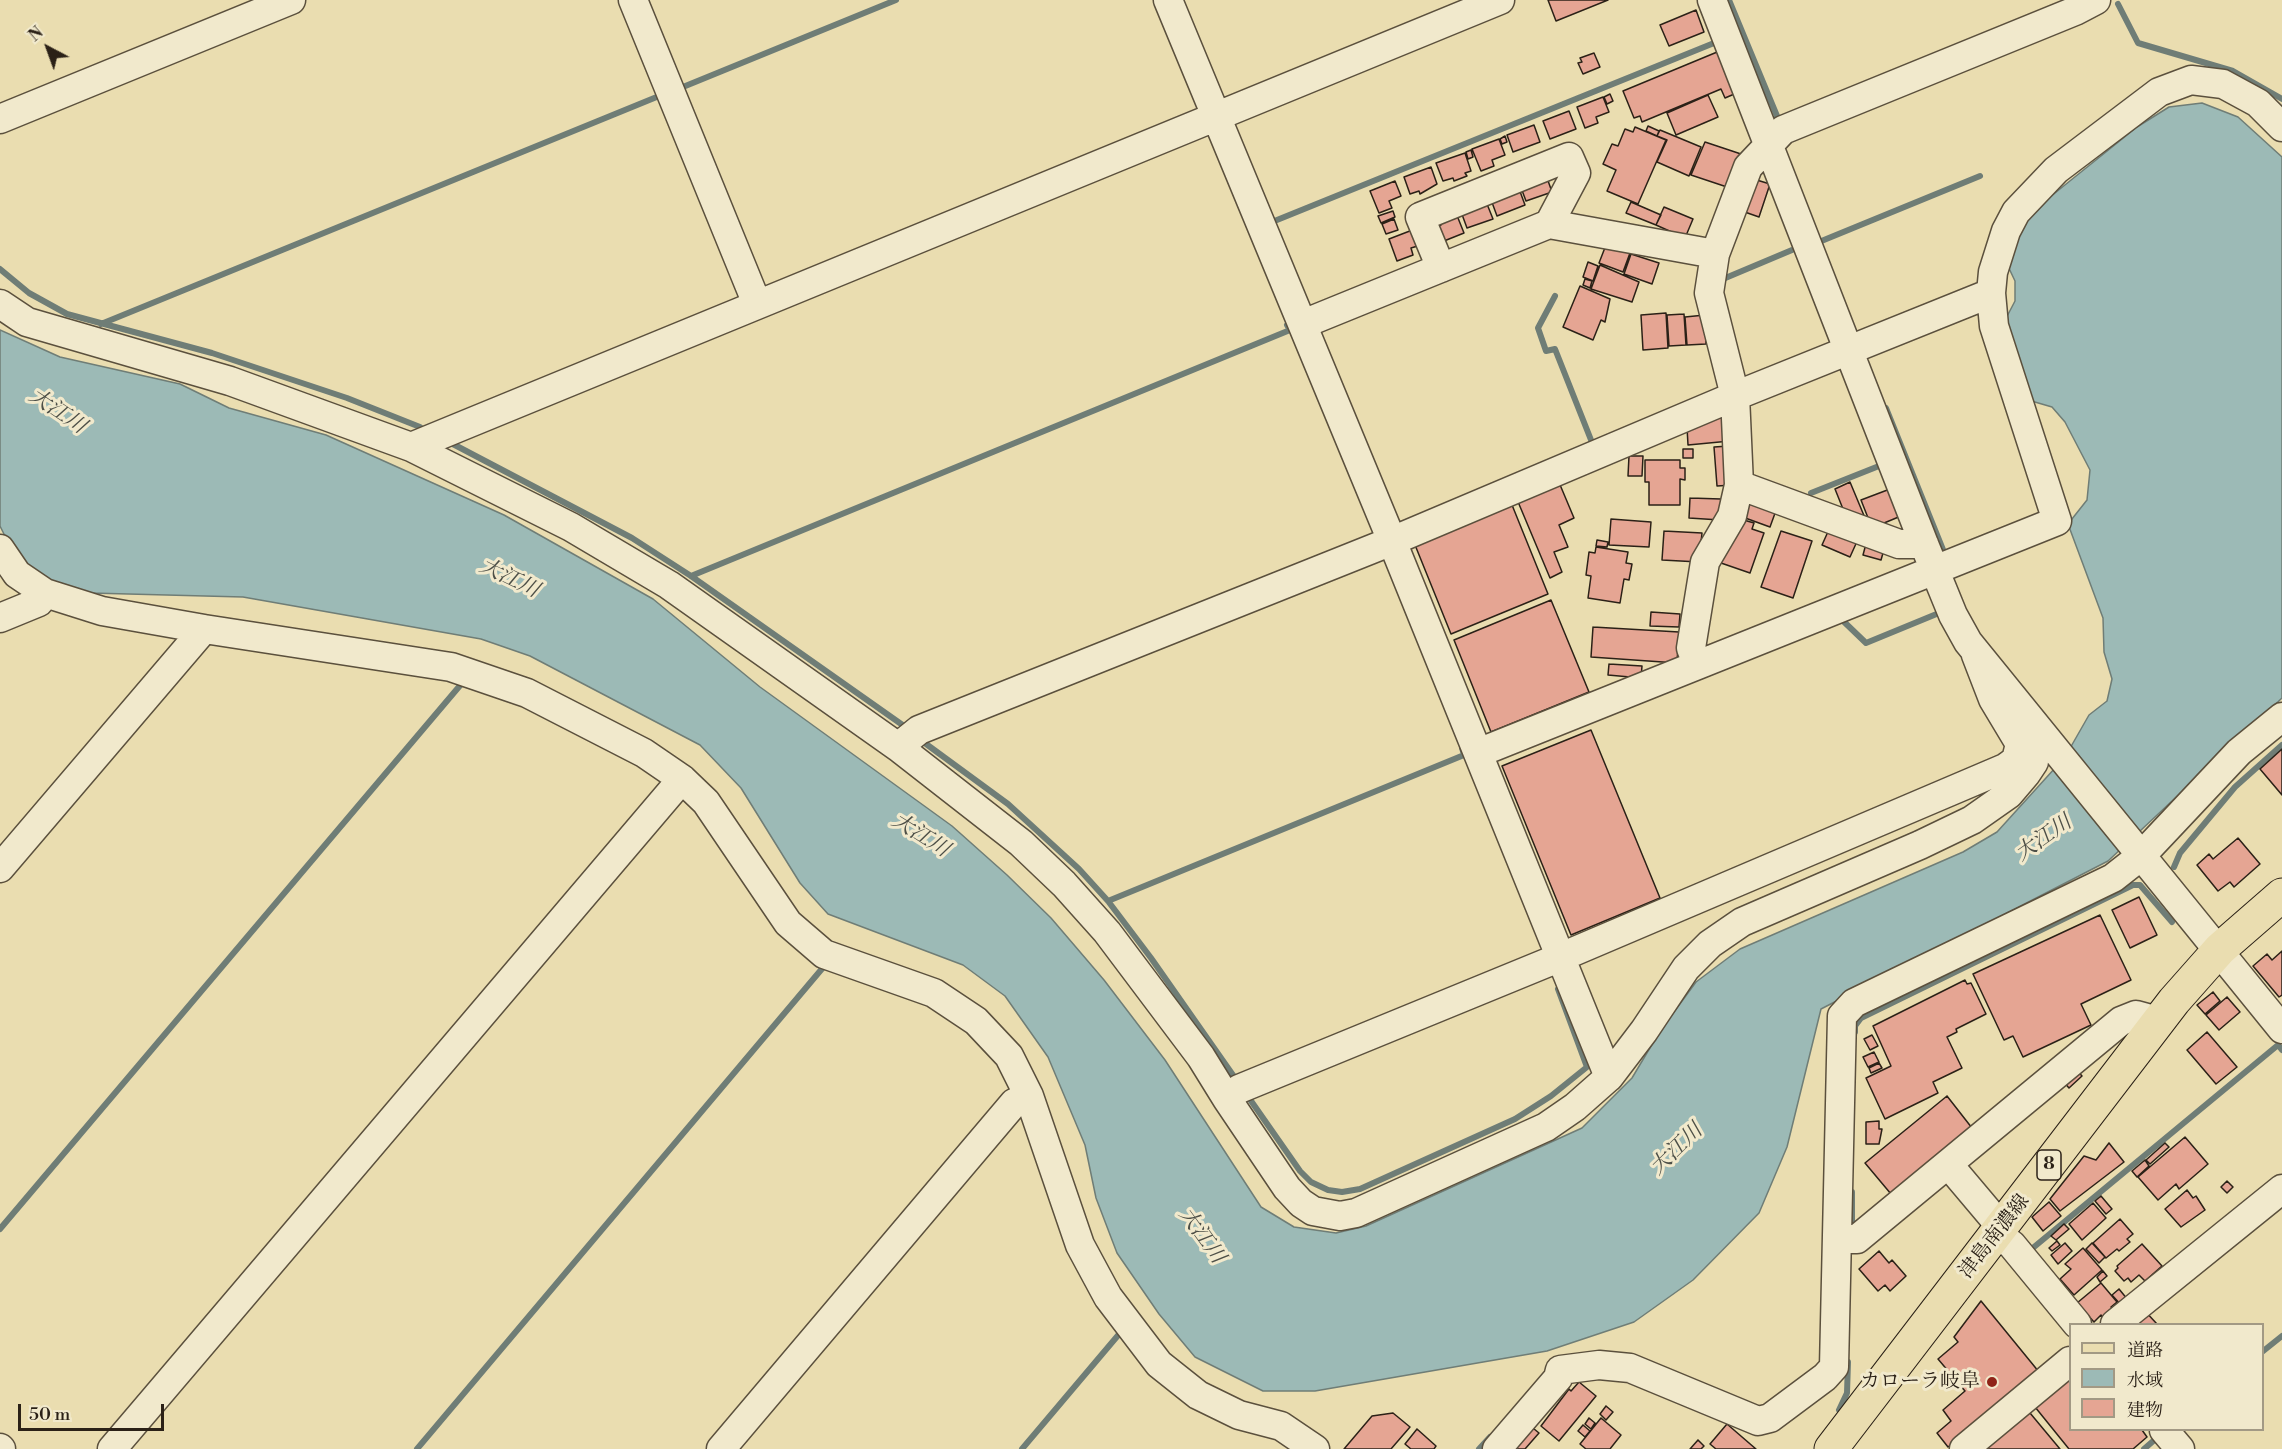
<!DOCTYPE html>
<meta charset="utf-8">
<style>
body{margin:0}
#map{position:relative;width:2282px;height:1449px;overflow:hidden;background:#eaddb0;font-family:"Libre Bodoni","Noto Serif JP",serif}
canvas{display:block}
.legend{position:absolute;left:2069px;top:1323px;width:195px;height:108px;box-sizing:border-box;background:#f1e9cc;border:2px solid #a29984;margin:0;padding:8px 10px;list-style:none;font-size:18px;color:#2b2117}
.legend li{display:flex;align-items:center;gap:12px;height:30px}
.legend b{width:30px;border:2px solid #a29984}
.north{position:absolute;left:18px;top:18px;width:60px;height:60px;-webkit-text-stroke:4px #f1e9cc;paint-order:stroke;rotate:319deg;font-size:16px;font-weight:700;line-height:24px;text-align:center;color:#2b2117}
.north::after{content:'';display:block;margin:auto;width:21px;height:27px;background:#2b2117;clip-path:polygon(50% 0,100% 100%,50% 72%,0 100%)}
.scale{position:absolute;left:18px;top:1404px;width:146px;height:27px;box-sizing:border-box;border:3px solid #2b2117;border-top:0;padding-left:8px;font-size:18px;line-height:21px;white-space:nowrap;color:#2b2117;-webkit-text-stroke:4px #f1e9cc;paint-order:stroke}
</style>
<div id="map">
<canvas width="2282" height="1449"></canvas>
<ul class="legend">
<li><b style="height:8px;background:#eaddb0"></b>道路</li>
<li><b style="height:16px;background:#9cbab6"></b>水域</li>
<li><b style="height:16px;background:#e5a593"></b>建物</li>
</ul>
<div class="north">N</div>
<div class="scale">50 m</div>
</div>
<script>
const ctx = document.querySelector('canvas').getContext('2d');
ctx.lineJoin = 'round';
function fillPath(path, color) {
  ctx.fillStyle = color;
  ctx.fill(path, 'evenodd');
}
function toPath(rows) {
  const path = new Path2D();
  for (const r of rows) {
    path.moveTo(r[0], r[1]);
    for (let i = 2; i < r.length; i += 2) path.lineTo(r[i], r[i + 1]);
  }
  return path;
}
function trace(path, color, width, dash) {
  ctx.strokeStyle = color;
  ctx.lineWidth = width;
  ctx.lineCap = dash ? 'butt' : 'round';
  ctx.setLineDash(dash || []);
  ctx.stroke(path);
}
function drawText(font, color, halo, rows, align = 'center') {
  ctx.font = font + ' "Libre Bodoni","Noto Serif JP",serif';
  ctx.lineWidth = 6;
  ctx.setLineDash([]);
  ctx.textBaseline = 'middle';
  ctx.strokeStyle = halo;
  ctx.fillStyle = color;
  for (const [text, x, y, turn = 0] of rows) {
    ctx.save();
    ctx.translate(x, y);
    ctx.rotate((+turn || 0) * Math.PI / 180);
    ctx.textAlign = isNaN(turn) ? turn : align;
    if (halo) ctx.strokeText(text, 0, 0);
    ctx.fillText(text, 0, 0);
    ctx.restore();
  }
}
const water = toPath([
 [2202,103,2238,117,2282,157,2282,698,2108,861,1821,1009,1787,1147,1759,1213,1693,1280,1634,1322,1547,1351,1315,1391,1263,1391,1195,1357,1159,1314,1117,1253,1096,1198,1085,1145,1048,1057,1005,996,963,965,828,914,800,883,741,788,700,745,530,656,481,639,243,597,90,593,37,578,12,550,0,526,0,330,60,357,180,384,229,408,326,435,504,515,653,599,760,687,952,826,1007,875,1051,918,1104,980,1165,1060,1261,1207,1294,1227,1336,1233,1366,1226,1582,1128,1632,1078,1660,1031,1696,982,1740,949,1963,852,1997,832,2065,757,2089,715,2107,701,2112,679,2104,652,2103,618,2068,524,2087,500,2090,470,2065,422,2052,407,2028,400,2003,324,2015,301,2015,281,2006,262,2011,239,2045,201,2137,127,2169,107,2202,103]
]);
fillPath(water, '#9cbab6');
trace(water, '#6f7d76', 1.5);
trace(toPath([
 [1729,0,1777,116],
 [2118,4,2138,43,2233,71,2282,99],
 [678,89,896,0],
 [1272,222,1719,41],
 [1819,242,1980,176],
 [0,269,29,293,67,314,212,353,347,398,420,427],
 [1723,279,1792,250],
 [1555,296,1538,328,1546,351,1555,349,1593,445,1589,446],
 [101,324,664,94],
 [1886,408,1946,557],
 [449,442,632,538,691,576,904,726],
 [1811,493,1879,466],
 [691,576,1290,330,1287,325],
 [1839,617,1866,643,1939,613],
 [922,741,1008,804,1079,869,1108,901,1151,958,1235,1078],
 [2174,867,2180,853,2235,787,2282,745],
 [1108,901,1464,755,1462,748],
 [1855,1032,1855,1026,1861,1018,2133,885,2140,885,2172,922],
 [1249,1098,1300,1171,1311,1182,1328,1190,1342,1192,1360,1189,1515,1119,1551,1096,1587,1067,1558,989],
 [1852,1192,1852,1226,1854,1229],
 [0,1229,463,682],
 [2034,1247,2278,1045,2282,1050],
 [2262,1352,2282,1336],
 [1839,1410,1847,1393,1848,1362],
 [417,1449,826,964],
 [1022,1449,1120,1333,1123,1336],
 [1479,1449,1490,1437],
 [2144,1449,2159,1436]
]), '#6f7d76', 6);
const building = toPath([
 [1548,0,1608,0,1556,21,1548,0],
 [1696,10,1704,32,1669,46,1660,25,1696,10],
 [1722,50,1739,92,1725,98,1721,89,1642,122,1640,116,1634,118,1623,91,1722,50],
 [1594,53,1600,67,1583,74,1578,63,1582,62,1580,58,1594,53],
 [1610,94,1613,101,1607,104,1604,97,1610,94],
 [1708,95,1718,117,1676,135,1667,113,1708,95],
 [1603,97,1609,112,1596,117,1598,123,1585,128,1577,107,1603,97],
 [1569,111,1576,129,1550,139,1543,121,1569,111],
 [1534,125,1540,142,1513,152,1507,135,1534,125],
 [1648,126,1659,131,1657,136,1646,131,1648,126],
 [1635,127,1666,140,1638,204,1607,191,1616,170,1603,164,1612,144,1618,146,1625,129,1633,132,1635,127],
 [1660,130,1701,147,1689,176,1657,162,1667,140,1657,136,1660,130],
 [1505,136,1507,142,1502,144,1500,139,1505,136],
 [1499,139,1505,155,1492,160,1494,166,1481,171,1472,149,1499,139],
 [1705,142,1744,155,1733,189,1691,175,1705,142],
 [1471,150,1473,157,1468,159,1466,152,1471,150],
 [1465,153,1471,171,1465,173,1467,176,1454,181,1453,178,1443,181,1436,163,1465,153],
 [1431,167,1437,184,1420,194,1419,191,1410,194,1404,177,1431,167],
 [1546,175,1552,192,1526,201,1520,185,1546,175],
 [1750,178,1770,184,1759,217,1739,210,1750,178],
 [1395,181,1401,196,1389,201,1392,208,1379,213,1370,191,1395,181],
 [1518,186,1525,205,1497,216,1490,197,1518,186],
 [1485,199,1493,219,1467,228,1460,209,1485,199],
 [1631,202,1661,215,1656,225,1626,213,1631,202],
 [1664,207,1693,219,1685,238,1656,225,1664,207],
 [1393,211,1395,217,1381,223,1378,216,1393,211],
 [1456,213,1464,233,1439,243,1433,228,1441,225,1439,219,1456,213],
 [1394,219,1398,230,1386,234,1382,224,1394,219],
 [1415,229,1421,245,1411,248,1413,255,1397,261,1389,239,1415,229],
 [1606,245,1630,253,1623,272,1599,263,1606,245],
 [1631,254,1659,263,1652,284,1624,274,1631,254],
 [1588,262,1598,266,1593,281,1583,277,1588,262],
 [1600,265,1639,282,1632,302,1591,289,1600,265],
 [1585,279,1592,281,1590,288,1583,285,1585,279],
 [1580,286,1610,299,1605,322,1601,320,1593,340,1563,327,1580,286],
 [1666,313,1668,348,1643,350,1641,315,1666,313],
 [1684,314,1686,345,1669,346,1667,315,1684,314],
 [1705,315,1706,344,1687,345,1685,317,1705,315],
 [1727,412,1730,441,1688,445,1687,427,1727,412],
 [1729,446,1733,485,1717,486,1714,447,1729,446],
 [1683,449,1693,449,1693,458,1683,458,1683,449],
 [1629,456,1643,456,1642,476,1628,476,1629,456],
 [1645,460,1680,460,1680,468,1685,468,1685,480,1680,479,1680,505,1649,505,1649,482,1645,482,1645,460],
 [1558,480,1574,518,1559,525,1568,547,1554,552,1562,572,1550,578,1516,497,1558,480],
 [1850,482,1865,518,1847,519,1835,489,1850,482],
 [1890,489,1901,516,1872,528,1861,500,1890,489],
 [1745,493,1778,505,1770,527,1737,515,1745,493],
 [1690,498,1721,499,1720,520,1689,518,1690,498],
 [1510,500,1548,594,1451,634,1413,540,1510,500],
 [1737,518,1754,523,1752,529,1764,533,1750,573,1721,563,1737,518],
 [1611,519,1651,522,1649,547,1609,545,1611,519],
 [1831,525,1859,537,1850,557,1822,545,1831,525],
 [1664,531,1702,533,1699,562,1662,560,1664,531],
 [1781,531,1812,541,1793,598,1761,587,1781,531],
 [1597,540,1608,542,1607,547,1596,546,1597,540],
 [1867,540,1885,546,1881,560,1863,555,1867,540],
 [1596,547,1628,552,1626,563,1632,564,1629,580,1624,579,1620,603,1588,598,1591,576,1586,575,1589,552,1595,553,1596,547],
 [1551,600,1589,692,1491,732,1454,640,1551,600],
 [1651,612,1680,614,1679,627,1650,626,1651,612],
 [1593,627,1679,632,1677,663,1591,657,1593,627],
 [1609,664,1642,666,1641,678,1608,675,1609,664],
 [1591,730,1660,898,1571,935,1502,766,1591,730],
 [2282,749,2282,795,2260,769,2282,749],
 [2238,838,2260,864,2234,887,2230,882,2218,891,2197,865,2209,854,2213,859,2238,838],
 [2139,897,2157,935,2130,948,2112,910,2139,897],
 [2100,915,2131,980,2081,1004,2091,1025,2023,1057,2013,1036,2004,1040,1973,974,2100,915],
 [2282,951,2282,995,2279,997,2253,966,2267,954,2272,960,2282,951],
 [1965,980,1967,984,1971,983,1986,1014,1956,1029,1957,1032,1947,1037,1962,1068,1933,1082,1938,1093,1885,1119,1866,1078,1891,1066,1873,1026,1965,980],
 [2213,992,2220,1001,2205,1014,2197,1005,2213,992],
 [2227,997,2240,1012,2219,1030,2206,1015,2227,997],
 [2207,1032,2237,1067,2216,1084,2187,1050,2207,1032],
 [1872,1035,1878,1046,1870,1050,1864,1039,1872,1035],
 [1874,1052,1879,1062,1868,1067,1863,1057,1874,1052],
 [1879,1063,1882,1068,1871,1073,1869,1068,1879,1063],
 [2075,1068,2082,1076,2069,1088,2062,1080,2075,1068],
 [1947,1096,1972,1128,1891,1194,1865,1163,1947,1096],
 [1879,1121,1879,1129,1882,1129,1879,1144,1866,1144,1866,1122,1879,1121],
 [2185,1137,2208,1164,2179,1189,2176,1184,2158,1200,2138,1177,2185,1137],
 [2109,1143,2124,1162,2060,1211,2050,1199,2084,1156,2096,1160,2109,1143],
 [2165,1143,2169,1147,2150,1164,2146,1160,2165,1143],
 [2145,1160,2149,1166,2137,1177,2132,1171,2145,1160],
 [2227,1181,2233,1187,2227,1193,2221,1187,2227,1181],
 [2187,1190,2193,1198,2196,1196,2205,1210,2181,1227,2165,1209,2187,1190],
 [2101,1196,2112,1209,2106,1214,2095,1201,2101,1196],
 [2049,1202,2061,1216,2043,1231,2032,1217,2049,1202],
 [2093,1203,2106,1218,2082,1240,2069,1224,2093,1203],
 [2120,1219,2133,1234,2127,1239,2130,1242,2119,1251,2117,1249,2106,1258,2093,1243,2120,1219],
 [2064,1224,2069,1229,2056,1240,2051,1236,2064,1224],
 [2057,1241,2060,1245,2052,1251,2049,1248,2057,1241],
 [2065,1243,2072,1251,2058,1264,2051,1255,2065,1243],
 [2092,1243,2105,1257,2099,1263,2086,1249,2092,1243],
 [2142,1244,2162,1266,2145,1281,2139,1275,2131,1282,2128,1278,2124,1281,2115,1271,2118,1268,2117,1266,2142,1244],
 [2083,1248,2102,1270,2074,1295,2060,1279,2071,1269,2065,1264,2083,1248],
 [1879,1251,1889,1263,1892,1260,1906,1276,1890,1291,1885,1285,1878,1291,1859,1269,1879,1251],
 [2103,1271,2107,1276,2100,1282,2097,1277,2103,1271],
 [2101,1283,2117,1302,2111,1307,2115,1311,2105,1319,2101,1315,2094,1322,2077,1303,2101,1283],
 [2119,1289,2128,1300,2121,1305,2112,1295,2119,1289],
 [1981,1301,2039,1372,1948,1447,1937,1433,1951,1421,1943,1410,1965,1391,1938,1359,1958,1342,1954,1337,1981,1301],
 [2144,1310,2157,1324,2127,1324,2144,1310],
 [2070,1370,2070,1430,2142,1430,2147,1437,2133,1449,2069,1449,2031,1402,2070,1370],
 [1579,1382,1596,1396,1559,1441,1541,1426,1569,1389,1571,1391,1579,1382],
 [1606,1406,1613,1412,1606,1420,1600,1414,1606,1406],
 [2025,1407,2060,1449,1974,1449,2025,1407],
 [1393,1413,1410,1427,1391,1449,1344,1449,1372,1416,1393,1413],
 [1589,1418,1595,1423,1591,1429,1585,1424,1589,1418],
 [1601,1418,1621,1435,1610,1449,1586,1449,1580,1444,1601,1418],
 [1528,1424,1539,1433,1525,1449,1507,1449,1528,1424],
 [1727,1424,1756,1449,1716,1449,1710,1444,1727,1424],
 [1583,1425,1590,1431,1585,1437,1578,1431,1583,1425],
 [1417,1429,1436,1446,1434,1449,1411,1449,1405,1444,1417,1429],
 [1698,1440,1704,1446,1701,1449,1690,1449,1698,1440]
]);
fillPath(building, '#e5a593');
trace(building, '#2b2117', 1.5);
const minor = toPath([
 [633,0,757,304],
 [1168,0,1392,541,1609,1077,1575,1107,1546,1127,1356,1213,1340,1216,1313,1211,1301,1203,1287,1188,1227,1099],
 [1712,0,1924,544,1953,615,1968,642,2282,1029],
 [0,119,291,0],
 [1441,268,1420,217,1569,157,1576,173,1549,224],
 [0,304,27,322,230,381,411,447,571,527,669,585,898,747,1021,843,1064,884,1107,932,1201,1057,1227,1099,1239,1089,1561,957,2005,768,2016,760,2020,744,1993,699,1976,655],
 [1303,324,1549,224,1715,254],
 [411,447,1500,0],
 [1739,485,1899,544,1924,544],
 [0,549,17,574,45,593],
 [0,618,39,602,45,593,102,611,204,629],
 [1697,664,1691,648,1705,562,1732,516,1739,485,1735,396,1709,293,1715,254,1748,167,1783,130,2075,11,2096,0],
 [898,747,919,730,1392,541,1735,396,1991,293],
 [1478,753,2057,521,1994,326,1991,293,1993,272,2006,231,2016,212,2056,170,2159,92,2191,80,2223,84,2258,103,2282,127],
 [0,868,204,629,451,667,527,693,644,753,682,779],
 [1609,1077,1644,1031,1686,968,1710,944,1742,922,1920,845,1972,820,2009,794,2026,774,2034,762,2027,753],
 [1948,1164,2002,1228],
 [1997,1233,2012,1245,2077,1324],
 [1839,1239,1857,1239,2121,1021,2136,1015,2158,1021],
 [2115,1324,2282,1189],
 [2164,1430,2180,1449],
 [0,1448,1,1449],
 [112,1449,682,779,706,802,788,923,824,954,934,993,976,1021,1009,1056,1029,1096],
 [721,1449,1014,1103,1029,1096,1080,1245,1108,1297,1159,1364,1198,1395,1239,1415,1281,1426,1315,1449],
 [1497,1449,1558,1378,1560,1370,1599,1365,1630,1368,1758,1421,1770,1418,1825,1377,1834,1367,1842,1016,1854,1003,2113,878,2141,856,2239,752,2282,717],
 [1964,1449,2070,1361]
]);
const major = toPath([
 [1831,1449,2174,1001,2220,949,2282,895]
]);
trace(minor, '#5b503d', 31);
trace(major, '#2b2117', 35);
trace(minor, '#f1e9cc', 28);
trace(major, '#eaddb0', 33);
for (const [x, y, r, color] of [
 [1992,1382,6,"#8f2418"]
]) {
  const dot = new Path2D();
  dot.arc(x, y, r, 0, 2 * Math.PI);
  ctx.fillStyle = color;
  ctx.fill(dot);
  trace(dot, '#f1e9cc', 2);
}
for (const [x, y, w] of [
 [2049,1165,24]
]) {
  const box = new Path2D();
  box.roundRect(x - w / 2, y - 15, w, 30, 4.5);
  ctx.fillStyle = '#f1e9cc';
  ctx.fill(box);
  trace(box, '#2b2117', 1.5);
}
drawText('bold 18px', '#2b2117', null, [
 ["8",2049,1165]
]);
drawText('20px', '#2b2117', '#f1e9cc', [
 ["津島南濃線",1995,1237,-52]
]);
drawText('20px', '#2b2117', '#f1e9cc', [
 ["カローラ岐阜",1980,1382]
], 'right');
drawText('italic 21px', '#4d4f47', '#f1e9cc', [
 ["大江川",57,412,34],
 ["大江川",509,579,26],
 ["大江川",920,836,32],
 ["大江川",2044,839,-35],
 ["大江川",1677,1150,-44],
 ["大江川",1201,1236,54]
]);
</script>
